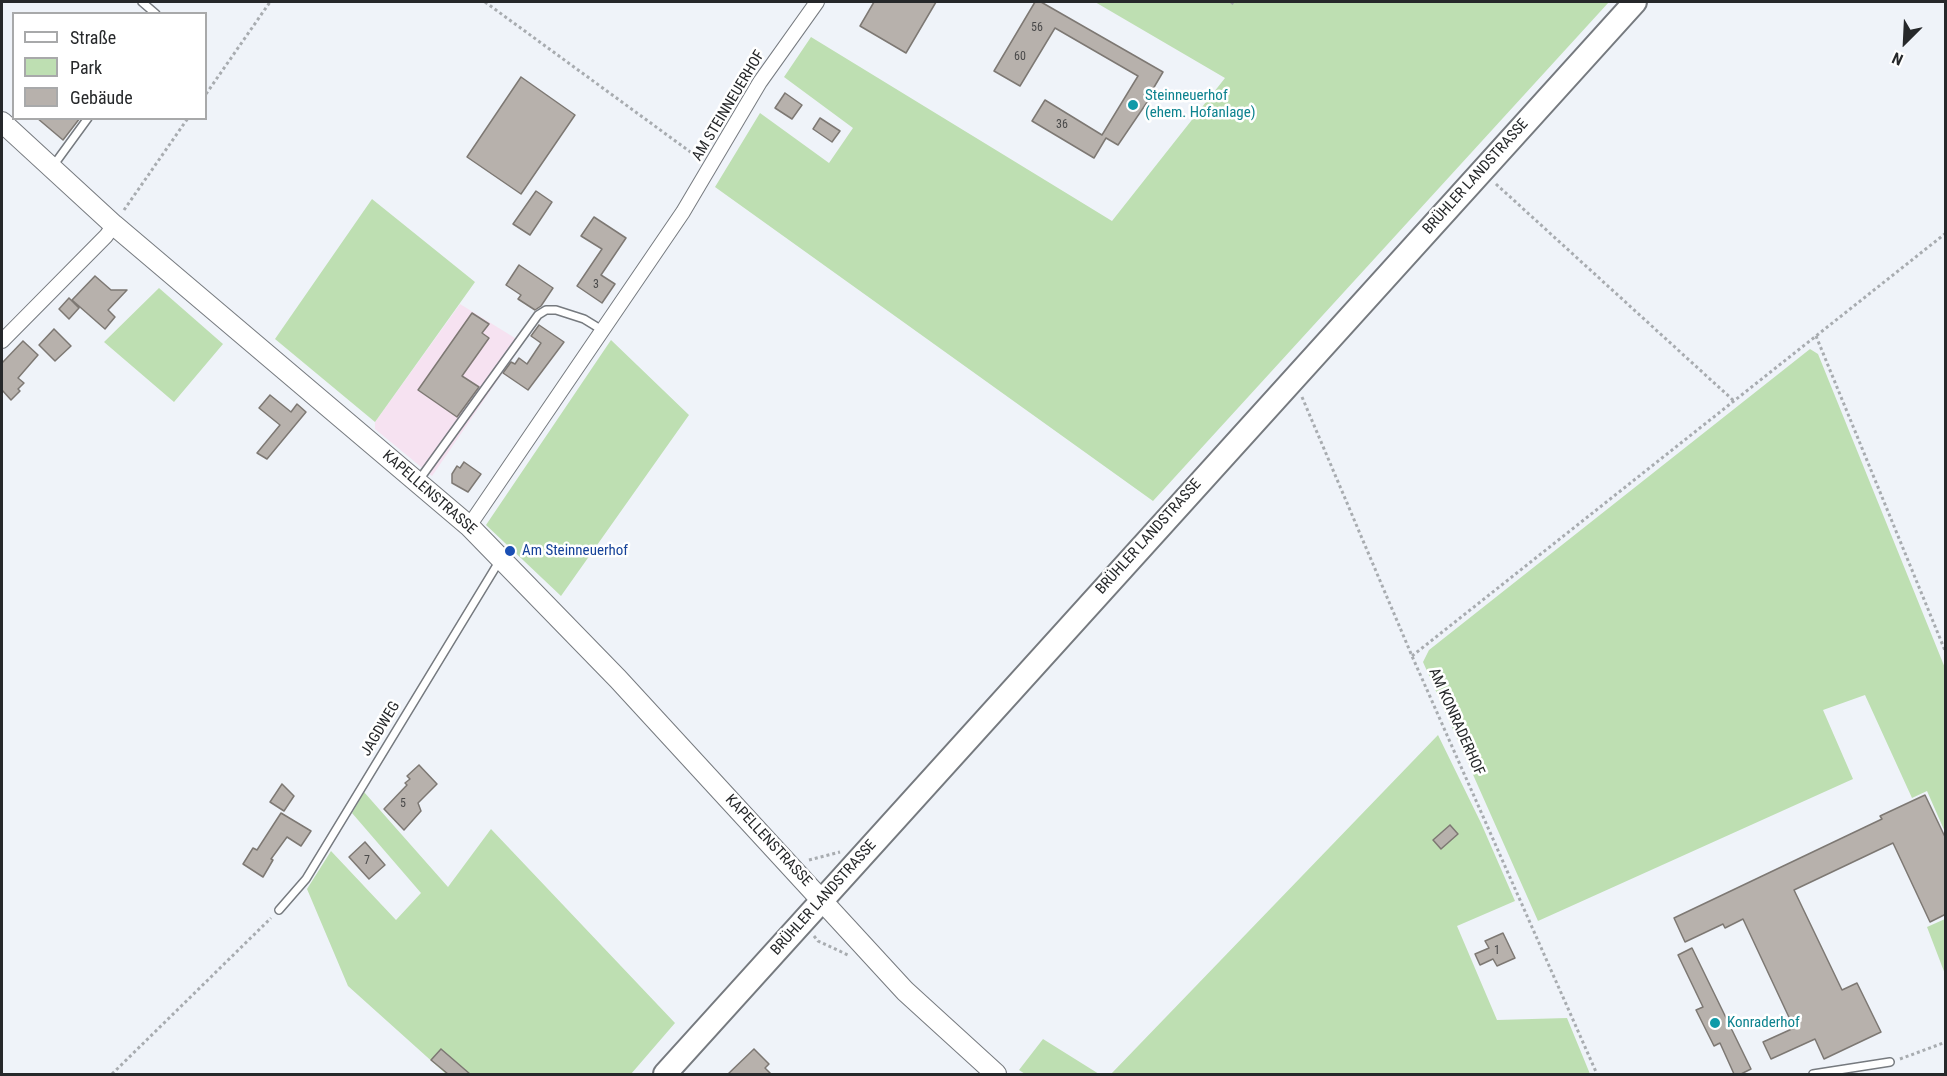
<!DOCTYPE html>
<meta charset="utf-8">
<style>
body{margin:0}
#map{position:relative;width:1947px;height:1076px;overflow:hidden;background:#eff3f9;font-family:"Roboto Condensed",sans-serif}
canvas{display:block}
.frame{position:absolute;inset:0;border:3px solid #26282a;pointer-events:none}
.legend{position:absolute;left:12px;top:12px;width:195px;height:108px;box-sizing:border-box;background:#fff;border:2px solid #a8a9aa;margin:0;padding:8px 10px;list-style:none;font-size:18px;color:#26282a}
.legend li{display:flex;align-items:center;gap:12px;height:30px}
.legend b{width:30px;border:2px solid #a8a9aa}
.north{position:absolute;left:1875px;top:12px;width:60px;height:60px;-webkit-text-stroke:4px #fff;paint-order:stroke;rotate:204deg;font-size:16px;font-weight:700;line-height:24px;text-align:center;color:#26282a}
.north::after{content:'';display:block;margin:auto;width:21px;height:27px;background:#26282a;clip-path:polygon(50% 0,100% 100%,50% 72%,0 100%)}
</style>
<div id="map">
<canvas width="1947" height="1076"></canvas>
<div class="frame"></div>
<ul class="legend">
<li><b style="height:8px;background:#fff"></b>Straße</li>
<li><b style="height:16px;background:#bedfb2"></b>Park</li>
<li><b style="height:16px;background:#b7b1ac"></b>Gebäude</li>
</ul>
<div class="north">N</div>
</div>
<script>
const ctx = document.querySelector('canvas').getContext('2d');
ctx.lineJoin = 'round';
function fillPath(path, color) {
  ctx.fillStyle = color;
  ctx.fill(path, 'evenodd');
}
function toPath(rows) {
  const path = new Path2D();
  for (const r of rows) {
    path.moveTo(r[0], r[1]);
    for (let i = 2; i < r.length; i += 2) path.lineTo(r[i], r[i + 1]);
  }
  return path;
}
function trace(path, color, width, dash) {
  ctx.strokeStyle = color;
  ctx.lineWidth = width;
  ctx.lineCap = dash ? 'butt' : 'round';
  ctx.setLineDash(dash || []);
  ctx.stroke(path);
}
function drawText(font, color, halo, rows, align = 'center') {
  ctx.font = font + ' "Roboto Condensed",sans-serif';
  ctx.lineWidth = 5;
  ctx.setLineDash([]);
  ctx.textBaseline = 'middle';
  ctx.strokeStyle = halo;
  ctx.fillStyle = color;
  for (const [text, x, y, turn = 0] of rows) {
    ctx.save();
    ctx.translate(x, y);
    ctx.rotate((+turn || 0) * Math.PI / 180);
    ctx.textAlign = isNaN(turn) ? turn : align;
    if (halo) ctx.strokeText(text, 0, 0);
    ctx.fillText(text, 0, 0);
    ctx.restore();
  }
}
fillPath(toPath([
 [460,304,523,343,432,476,375,429,375,422]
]), '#f6e2f1');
fillPath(toPath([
 [1095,2,1609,2,1153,501,715,187,760,113,829,163,853,128,784,77,811,37,1112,221,1225,78],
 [372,199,475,282,375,422,275,339],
 [159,288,223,344,174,402,104,342],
 [611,340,689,415,561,596,486,525],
 [1810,349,1818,354,1945,668,1945,832,1927,791,1912,798,1865,695,1823,710,1853,779,1538,921,1423,662,1429,650],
 [1438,735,1481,823,1515,901,1457,926,1497,1020,1567,1018,1590,1074,1111,1074],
 [364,792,448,887,491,829,675,1023,631,1074,446,1074,348,986,307,889,331,851,396,920,421,893,352,813],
 [1945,919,1945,974,1927,927],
 [1043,1039,1099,1074,1025,1074,1019,1070]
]), '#bedfb2');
const building = toPath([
 [874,2,936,2,906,53,860,26,874,2],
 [1035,2,1041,2,1163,72,1150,94,1152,95,1118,145,1106,138,1094,158,1032,121,1045,100,1102,135,1138,76,1055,28,1020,86,994,71,1035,2],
 [521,77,575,115,521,194,467,157,521,77],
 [785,93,802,105,792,119,775,108,785,93],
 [37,118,80,118,63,140,37,118],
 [820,118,840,131,832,142,813,129,820,118],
 [536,191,552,202,530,235,513,224,536,191],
 [594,217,626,238,601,275,615,284,602,303,577,286,602,249,581,236,594,217],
 [519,265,553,288,541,306,535,310,518,299,521,295,506,285,519,265],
 [95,276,111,290,127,290,108,310,115,317,105,329,72,300,95,276],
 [69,298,79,308,69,319,59,309,69,298],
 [472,313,489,324,482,333,489,338,462,376,479,387,457,417,418,390,472,313],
 [539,325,564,342,528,390,503,373,511,362,515,364,519,358,527,364,541,343,531,336,539,325],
 [54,329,71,346,55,361,39,345,54,329],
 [23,341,38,355,18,378,24,383,18,389,20,391,11,400,2,390,2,363,23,341],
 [270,395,291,412,297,404,306,412,267,459,257,453,280,425,259,408,270,395],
 [464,462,481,474,468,492,452,483,452,474,457,466,460,468,464,462],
 [419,765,437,784,418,803,421,811,404,830,384,809,407,785,405,783,410,779,407,776,419,765],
 [282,784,294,796,284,811,270,802,282,784],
 [1925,795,1946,839,1946,914,1930,922,1893,843,1794,890,1842,990,1857,983,1881,1032,1824,1059,1815,1039,1771,1059,1763,1042,1794,1028,1743,919,1725,928,1723,924,1685,942,1674,918,1882,819,1880,816,1925,795],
 [281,813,311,831,301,846,287,837,271,859,273,860,263,877,243,864,253,848,257,850,281,813],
 [1450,825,1458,834,1441,849,1433,840,1450,825],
 [365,842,385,865,369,879,349,857,365,842],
 [1503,933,1515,958,1497,966,1493,959,1480,965,1475,954,1489,948,1485,941,1503,933],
 [1692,948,1751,1069,1741,1074,1734,1074,1720,1043,1714,1046,1696,1010,1703,1007,1678,955,1692,948],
 [441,1049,470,1074,448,1074,431,1060,441,1049],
 [754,1049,769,1064,765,1068,771,1074,728,1074,754,1049]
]);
fillPath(building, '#b7b1ac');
trace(building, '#7d7873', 1.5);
const service = toPath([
 [142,2,156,14],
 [53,166,88,118],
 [419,480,538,315,546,310,556,310,584,319,602,330],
 [279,910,306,879,500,560],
 [1813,1074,1890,1062]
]);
const minor = toPath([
 [2,341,106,236,114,225],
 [469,526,683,212,760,82,817,2]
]);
const secondary = toPath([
 [2,122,114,225,469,526,618,679,905,991,996,1074]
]);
const primary = toPath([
 [665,1074,1635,2]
]);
trace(service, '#767a7f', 10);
trace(minor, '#767a7f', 16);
trace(secondary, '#767a7f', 22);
trace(primary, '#767a7f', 26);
trace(toPath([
 [485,2,700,159],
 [1231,2,1234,4,1236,2],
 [206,94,270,2],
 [1496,184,1734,401],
 [124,210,188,118],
 [1816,336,1946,653],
 [1302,397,1412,656,1597,1074],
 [1412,656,1946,233],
 [809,860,840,852],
 [814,936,818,941,848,955],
 [1900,1059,1946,1042],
 [112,1074,271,918]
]), '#a8acb0', 3, [3, 3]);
trace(service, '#fff', 7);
trace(minor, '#fff', 14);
trace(secondary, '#fff', 20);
trace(primary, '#fff', 22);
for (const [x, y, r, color] of [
 [1133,105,6,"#0f9aa8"],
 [510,551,6,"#1a4fb4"],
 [1715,1023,6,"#0f9aa8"]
]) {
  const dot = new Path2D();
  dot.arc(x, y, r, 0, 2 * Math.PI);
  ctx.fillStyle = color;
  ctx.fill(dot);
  trace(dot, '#fff', 2);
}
drawText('12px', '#4a4a4a', null, [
 ["56",1037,28],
 ["60",1020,57],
 ["36",1062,125],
 ["3",596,285],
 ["5",403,804],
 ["7",367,861],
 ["1",1497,951]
]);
drawText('15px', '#0d838f', '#fff', [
 ["Steinneuerhof",1145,96],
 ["(ehem. Hofanlage)",1145,113],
 ["Konraderhof",1727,1023]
], 'left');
drawText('15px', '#26282a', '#fff', [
 ["AM STEINNEUERHOF",729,106,-59],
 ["BRÜHLER LANDSTRASSE",1476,177,-48],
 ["KAPELLENSTRASSE",429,493,41],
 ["BRÜHLER LANDSTRASSE",1149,537,-48],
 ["AM KONRADERHOF",1456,722,66],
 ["JAGDWEG",381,729,-59],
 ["KAPELLENSTRASSE",768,841,47],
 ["BRÜHLER LANDSTRASSE",824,898,-48]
]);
drawText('15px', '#164399', '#fff', [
 ["Am Steinneuerhof",522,551]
], 'left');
</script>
